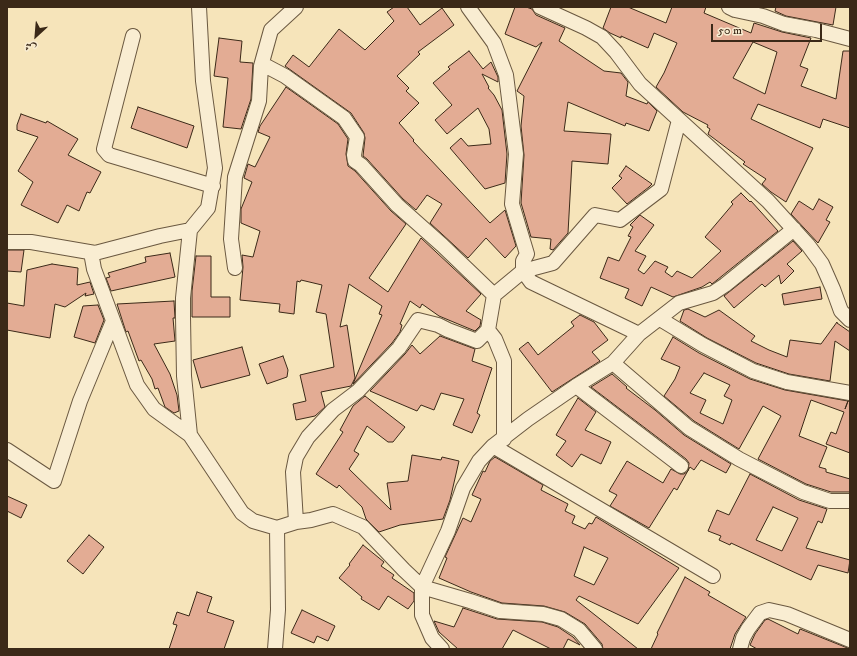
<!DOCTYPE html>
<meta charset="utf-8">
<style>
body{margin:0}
#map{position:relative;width:857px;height:656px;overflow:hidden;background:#f6e4ba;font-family:"IM FELL DW Pica",Amiri,serif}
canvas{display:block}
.frame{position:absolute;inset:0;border:8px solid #3b2918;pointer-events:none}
.north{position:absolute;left:16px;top:16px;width:40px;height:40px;-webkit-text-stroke:3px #f9edd2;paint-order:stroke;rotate:206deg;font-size:11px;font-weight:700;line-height:16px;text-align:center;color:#3b2918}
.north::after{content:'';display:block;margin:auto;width:14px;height:18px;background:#3b2918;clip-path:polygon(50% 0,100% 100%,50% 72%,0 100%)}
.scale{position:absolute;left:711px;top:24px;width:111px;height:18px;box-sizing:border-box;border:2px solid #3b2918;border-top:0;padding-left:5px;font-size:12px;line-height:14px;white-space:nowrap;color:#3b2918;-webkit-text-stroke:3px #f9edd2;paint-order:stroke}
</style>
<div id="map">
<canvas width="857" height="656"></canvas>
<div class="frame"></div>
<div class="north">ش</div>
<div class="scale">50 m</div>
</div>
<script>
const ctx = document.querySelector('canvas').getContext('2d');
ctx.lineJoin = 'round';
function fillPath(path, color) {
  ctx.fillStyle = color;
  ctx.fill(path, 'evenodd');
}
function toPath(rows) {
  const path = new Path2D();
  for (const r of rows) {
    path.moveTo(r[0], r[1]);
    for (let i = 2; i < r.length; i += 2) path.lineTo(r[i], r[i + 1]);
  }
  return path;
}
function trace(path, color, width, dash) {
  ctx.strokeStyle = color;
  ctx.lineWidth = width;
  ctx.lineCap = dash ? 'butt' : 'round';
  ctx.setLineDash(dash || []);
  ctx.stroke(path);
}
const building = toPath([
 [394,7,407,7,420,25,442,8,454,25,418,52,420,54,397,76,409,88,406,91,419,103,399,123,414,140,413,141,490,223,505,210,516,246,505,258,486,238,468,258,430,223,442,204,427,195,416,210,403,199,367,159,363,156,365,138,364,133,351,113,285,66,293,55,309,67,339,29,365,50,394,21,387,12,394,7],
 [515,7,526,7,532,9,536,15,565,28,559,41,604,71,621,73,628,82,626,96,647,104,648,102,657,111,649,131,626,123,625,126,568,102,564,131,611,134,608,164,572,161,568,233,553,250,550,249,551,239,531,237,521,203,524,155,521,126,524,96,517,91,542,42,536,47,505,34,515,7],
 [611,7,628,7,666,23,672,7,706,7,704,13,751,33,754,23,782,32,811,38,800,66,808,69,801,86,836,99,843,51,850,51,850,128,823,119,820,128,758,104,751,119,813,148,786,202,771,192,762,184,766,179,743,164,745,162,708,134,710,129,707,127,708,125,683,112,656,87,664,73,677,43,654,33,648,48,621,36,621,38,610,33,603,28,611,7],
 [753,42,777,52,765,94,733,78,753,42],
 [776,7,836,7,833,25,786,16,775,11,776,7],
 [219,38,242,41,240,62,253,63,251,99,241,129,223,127,228,78,214,76,219,38],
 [469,51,483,69,491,62,498,77,498,82,482,74,489,87,488,88,494,95,502,110,507,154,505,183,485,189,450,148,461,138,468,146,491,144,489,129,478,108,447,134,435,120,452,105,433,83,450,69,448,67,469,51],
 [286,87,338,124,348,139,346,154,348,166,355,171,391,211,406,224,369,278,388,292,421,238,481,294,466,311,481,320,480,326,475,331,439,316,422,304,420,308,410,301,400,324,402,325,400,332,392,343,353,384,382,315,379,314,382,306,349,284,340,327,347,325,355,378,351,386,321,392,325,407,315,416,296,420,293,404,306,401,300,375,334,367,326,314,316,312,322,285,301,280,300,282,297,281,294,314,279,312,280,304,240,300,243,267,242,255,253,257,260,231,241,223,241,209,252,182,244,178,248,164,255,167,270,137,258,132,260,126,286,87],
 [138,107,194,126,187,148,131,128,138,107],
 [21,114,46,123,47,121,78,139,68,155,101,172,90,193,87,192,79,211,67,205,58,223,21,205,33,182,18,171,38,137,17,130,17,125,21,114],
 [626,166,652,184,649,187,627,204,612,188,622,178,619,176,626,166],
 [741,193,750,202,751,201,778,231,712,284,710,282,702,287,673,297,651,287,642,306,625,298,629,289,600,278,608,257,619,261,631,237,628,236,633,227,630,225,640,215,654,225,635,251,646,256,638,270,644,274,655,261,668,267,665,272,672,277,677,271,692,278,721,251,705,237,733,204,731,202,741,193],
 [819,199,833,207,826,220,830,222,818,243,791,214,799,201,813,210,819,199],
 [793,241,802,251,787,264,794,271,781,284,779,275,765,287,762,284,734,308,724,296,793,241],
 [7,250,24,250,21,272,7,271,7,250],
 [170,253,175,277,111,291,106,278,110,277,108,273,146,262,145,257,170,253],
 [196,256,211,256,211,297,230,297,230,317,192,317,192,291,196,256],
 [52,264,78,268,77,285,90,282,94,294,85,296,86,293,65,307,55,304,50,338,7,330,7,303,24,306,27,270,52,264],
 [820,287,822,299,784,305,782,294,820,287],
 [174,301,175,318,173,318,175,341,154,344,170,374,177,395,179,411,174,413,165,407,158,388,155,389,152,379,141,360,139,361,128,331,126,332,117,304,174,301],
 [98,305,104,320,95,343,74,337,83,306,98,305],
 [688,309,705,317,719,310,755,336,751,341,769,350,787,357,790,340,821,344,837,322,837,323,850,332,850,351,835,341,830,381,789,374,756,363,707,338,680,321,684,310,688,309],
 [580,315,594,322,608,340,592,352,600,361,552,392,519,349,528,342,538,355,574,326,571,322,580,315],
 [440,336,475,349,472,361,492,368,477,413,480,415,472,433,453,425,464,399,441,393,434,410,421,405,417,411,370,391,405,354,412,345,420,354,440,336],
 [673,337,699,353,750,379,785,390,848,401,845,409,848,401,850,401,850,453,826,444,831,432,836,434,844,412,811,400,799,436,827,447,819,467,826,469,826,472,850,479,850,492,831,492,806,484,758,459,781,416,763,406,739,449,694,421,664,396,675,379,680,367,661,359,673,337],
 [704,373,730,385,724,396,732,400,723,424,700,413,706,400,690,393,704,373],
 [242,347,250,375,201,388,193,360,242,347],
 [283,356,288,370,287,377,267,384,259,364,283,356],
 [612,374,627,387,626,388,655,410,684,435,731,464,726,473,701,460,694,470,690,467,677,490,674,488,649,528,610,506,617,495,609,491,627,461,663,483,671,469,680,474,684,474,688,471,689,463,686,459,591,387,612,374],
 [365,396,405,427,393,442,388,442,367,426,354,451,359,454,349,469,391,510,387,483,408,481,412,455,441,460,442,457,459,461,450,500,443,519,400,525,379,532,366,519,362,507,339,485,337,488,316,474,343,432,340,430,353,406,365,396],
 [578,398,596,412,585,430,611,442,601,464,581,454,572,467,556,455,566,441,556,435,578,398],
 [495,457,543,485,541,490,568,504,565,511,575,516,572,523,585,529,589,523,592,524,596,517,679,568,638,624,579,596,576,600,638,649,603,649,602,644,585,624,565,612,544,606,502,603,471,592,439,578,447,558,445,557,463,518,471,522,481,499,472,495,483,471,485,472,490,461,495,457],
 [584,547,608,558,594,585,574,576,584,547],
 [750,474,799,500,827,509,822,523,818,521,806,548,850,560,848,573,818,565,811,580,731,543,730,545,719,540,721,536,708,531,717,510,729,515,750,474],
 [773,507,798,518,782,551,756,540,773,507],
 [7,496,27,505,21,518,7,511,7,496],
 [89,535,104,547,83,574,67,561,89,535],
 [363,545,384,562,381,566,394,575,392,578,414,593,414,601,408,609,388,596,379,610,361,599,362,597,339,578,350,565,349,564,363,545],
 [685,577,710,592,708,595,746,617,735,634,730,649,651,649,658,634,657,633,685,577],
 [197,592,212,597,207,612,234,621,224,649,169,649,177,625,173,624,177,612,189,616,197,592],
 [463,608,497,619,542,622,558,627,573,637,580,645,568,639,563,649,551,649,513,630,502,649,458,649,439,632,434,621,454,627,463,608],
 [302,610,335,626,328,641,317,636,314,643,291,633,302,610],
 [768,619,798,634,800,629,850,649,757,649,750,645,755,634,765,620,768,619]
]);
fillPath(building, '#e3ac94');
trace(building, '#3b2918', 1);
const minor = toPath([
 [296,7,271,30,261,66,266,66,285,76,344,118,357,137,354,155,355,161,361,165,397,205,442,245,494,295],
 [468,7,494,43,506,75,516,154,512,204,527,254,523,261,523,271,531,282,639,334],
 [540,7,586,28,602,37,616,52,640,84,768,201,808,245,822,264,833,289,841,311,850,320],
 [729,7,735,10,763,16,784,24,816,30,850,39],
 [133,36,104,149,109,155,213,186],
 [190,230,183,298,183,317,184,376,190,435],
 [7,242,31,242,95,253,160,236,190,230,208,208,215,168,203,81,199,7],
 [95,253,92,258,94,269,137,385,154,409,190,435,242,513,253,521,277,528,296,522,311,520,333,514,363,527,404,570,422,587,422,615,432,638,442,649],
 [235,268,231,239,235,177,259,101,261,66],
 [660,319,703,345,753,371,787,382,850,393],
 [488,330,495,339,504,361,504,439],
 [613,363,689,428,739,459,803,492,830,501,850,501],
 [576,386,681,466],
 [493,446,713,576],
 [7,450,54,481,80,401,113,321],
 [296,522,293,472,296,457,308,437,333,410,358,391,399,348,418,320,438,325,448,330,477,341,488,330,494,295,523,271,553,263,595,215,620,220,661,189,679,120],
 [275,649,278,610,277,528],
 [595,649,579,630,561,619,543,614,500,611,470,601,422,587,448,531,463,488,479,461,493,446,528,419,576,386,613,363,639,334,679,303,713,293,725,285,794,229],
 [740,649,743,638,748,629,760,613,769,610,787,614,850,640]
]);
trace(minor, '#6a5840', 16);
trace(minor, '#f9edd2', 14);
</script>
